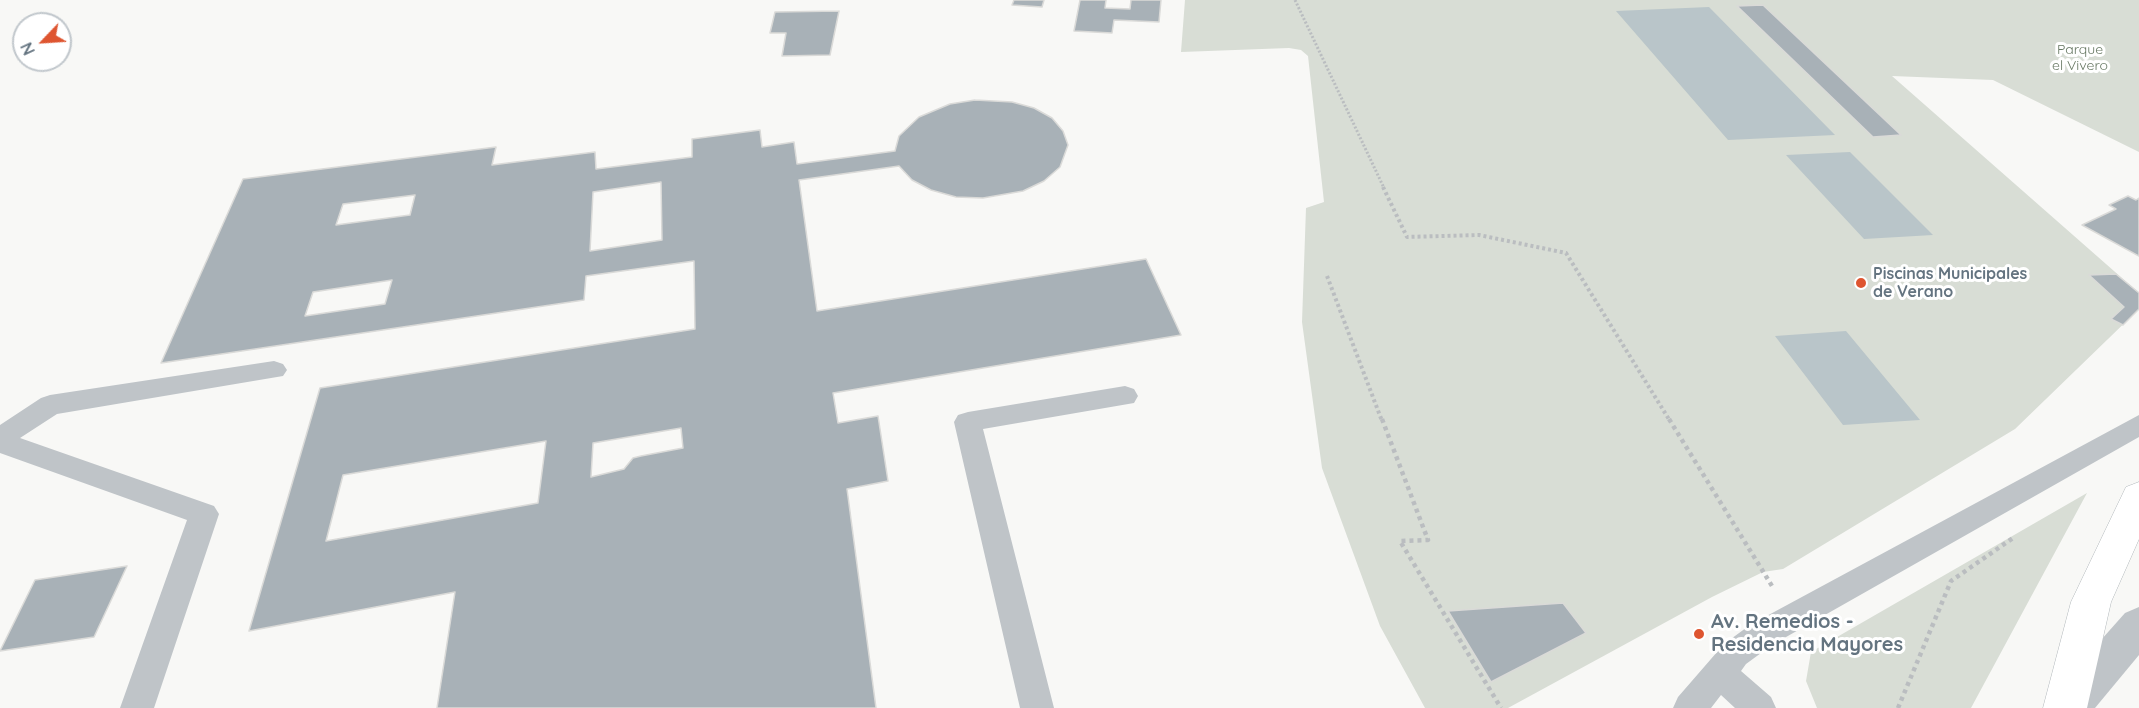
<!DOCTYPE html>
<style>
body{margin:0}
#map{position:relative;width:2139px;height:708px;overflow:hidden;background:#f8f8f6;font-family:Quicksand,sans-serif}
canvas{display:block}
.north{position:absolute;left:12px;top:12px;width:60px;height:60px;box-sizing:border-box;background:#fff;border:2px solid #c1c7cc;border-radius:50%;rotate:245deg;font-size:16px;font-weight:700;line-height:24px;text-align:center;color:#647480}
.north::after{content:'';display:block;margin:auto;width:21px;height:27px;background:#de5530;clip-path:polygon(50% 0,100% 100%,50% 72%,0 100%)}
</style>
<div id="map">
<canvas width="2139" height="708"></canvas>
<div class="north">N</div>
</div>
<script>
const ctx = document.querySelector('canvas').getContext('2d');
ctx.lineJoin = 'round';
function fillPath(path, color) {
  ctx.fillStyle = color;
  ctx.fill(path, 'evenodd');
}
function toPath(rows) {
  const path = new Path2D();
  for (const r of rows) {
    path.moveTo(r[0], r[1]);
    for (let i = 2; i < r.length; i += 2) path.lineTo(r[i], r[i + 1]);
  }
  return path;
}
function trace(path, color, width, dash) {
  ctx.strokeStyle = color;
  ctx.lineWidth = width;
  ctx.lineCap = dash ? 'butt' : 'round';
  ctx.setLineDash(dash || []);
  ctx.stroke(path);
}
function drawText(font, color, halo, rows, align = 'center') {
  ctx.font = font + ' Quicksand,sans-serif';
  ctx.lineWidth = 6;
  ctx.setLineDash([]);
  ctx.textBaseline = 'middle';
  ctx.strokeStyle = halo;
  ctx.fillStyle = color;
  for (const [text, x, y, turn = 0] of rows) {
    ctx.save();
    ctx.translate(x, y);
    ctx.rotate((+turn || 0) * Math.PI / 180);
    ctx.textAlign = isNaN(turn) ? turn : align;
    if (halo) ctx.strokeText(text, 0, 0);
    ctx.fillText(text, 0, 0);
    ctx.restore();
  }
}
fillPath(toPath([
 [1185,0,2139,0,2139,152,1993,80,1892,76,2139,293,2139,309,2015,429,1783,569,1763,572,1712,597,1508,708,1425,708,1380,626,1322,468,1302,322,1306,208,1324,202,1308,56,1301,50,1289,48,1181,52],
 [2087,493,1971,708,1817,708,1806,681,1811,652]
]), '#d8ddd5');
fillPath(toPath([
 [1709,7,1835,135,1728,140,1616,11],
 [1850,152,1933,235,1864,239,1786,155],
 [1846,331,1920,420,1843,425,1775,336]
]), '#b9c5c9');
const building = toPath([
 [1014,0,1044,0,1042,7,1012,5,1014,0],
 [1080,0,1106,0,1105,8,1130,9,1131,0,1161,0,1159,22,1114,20,1112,33,1074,31,1080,0],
 [1763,5,1901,135,1873,137,1737,6,1763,5],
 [839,11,830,55,782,56,786,33,770,33,775,12,839,11],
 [975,100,1012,102,1034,108,1052,118,1063,131,1068,145,1060,167,1044,181,1023,191,983,198,956,197,931,190,912,180,899,166,799,180,817,311,1146,259,1181,335,833,393,838,423,878,416,888,481,847,489,876,708,437,708,455,592,249,631,320,388,695,329,694,261,586,276,584,300,161,363,243,179,496,147,492,165,595,152,596,169,692,157,692,139,760,130,762,147,794,142,797,164,895,151,899,136,919,117,950,104,975,100],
 [661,182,662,240,590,251,593,192,661,182],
 [415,195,410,215,336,225,343,204,415,195],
 [392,280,385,304,305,316,313,292,392,280],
 [681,428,683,448,641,456,633,458,624,469,591,477,593,443,681,428],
 [546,441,538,503,326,541,343,475,546,441],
 [2128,196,2136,200,2139,198,2139,256,2082,225,2116,209,2109,205,2128,196],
 [2116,274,2139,293,2139,309,2123,325,2111,319,2124,307,2089,275,2116,274],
 [127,566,94,637,0,651,35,580,127,566],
 [1563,603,1586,633,1491,682,1448,611,1563,603]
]);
fillPath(building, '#a8b1b7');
trace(building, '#dadad8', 1.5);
const secondary = toPath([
 [2139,482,2139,539,2111,602,2087,708,2043,708,2071,602,2126,487,2139,482]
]);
trace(secondary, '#b2b8bc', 1);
trace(toPath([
 [1295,0,1384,188]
]), '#babdc0', 3, [2, 2]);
trace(toPath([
 [1383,187,1407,237,1479,235,1566,253,1670,421],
 [1327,276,1382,421]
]), '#babdc0', 4, [3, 3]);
trace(toPath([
 [1382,419,1428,540,1400,541,1501,708],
 [1669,419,1772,586],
 [1898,708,1951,581,2013,538]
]), '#babdc0', 4.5, [4, 4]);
fillPath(toPath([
 [274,361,283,364,287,370,283,376,57,414,20,438,214,506,219,514,154,708,120,708,187,520,0,453,0,425,41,398,50,395,274,361],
 [1125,386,1134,389,1138,396,1134,403,983,429,1054,708,1020,708,954,422,958,415,968,412,1125,386],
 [2139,415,2139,437,1772,645,1746,664,1741,671,1771,697,1776,708,1735,708,1721,695,1711,708,1673,708,1678,697,1724,644,1750,625,2139,415]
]), '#bfc4c8');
fillPath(toPath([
 [2139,607,2139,655,2095,708,2046,708,2053,694,2125,613,2139,607]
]), '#bfc4c8');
fillPath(secondary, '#fff');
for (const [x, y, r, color] of [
 [1861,283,6,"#de5530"],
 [1699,634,6,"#de5530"]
]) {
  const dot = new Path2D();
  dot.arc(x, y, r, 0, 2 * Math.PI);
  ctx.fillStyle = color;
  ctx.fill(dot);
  trace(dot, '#fff', 2);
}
drawText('14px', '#677863', '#fff', [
 ["Parque",2080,50],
 ["el Vivero",2080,66]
]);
drawText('bold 16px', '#647480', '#fff', [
 ["Piscinas Municipales",1873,274],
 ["de Verano",1873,292]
], 'left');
drawText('bold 20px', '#647480', '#fff', [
 ["Av. Remedios -",1711,622],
 ["Residencia Mayores",1711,645]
], 'left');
</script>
